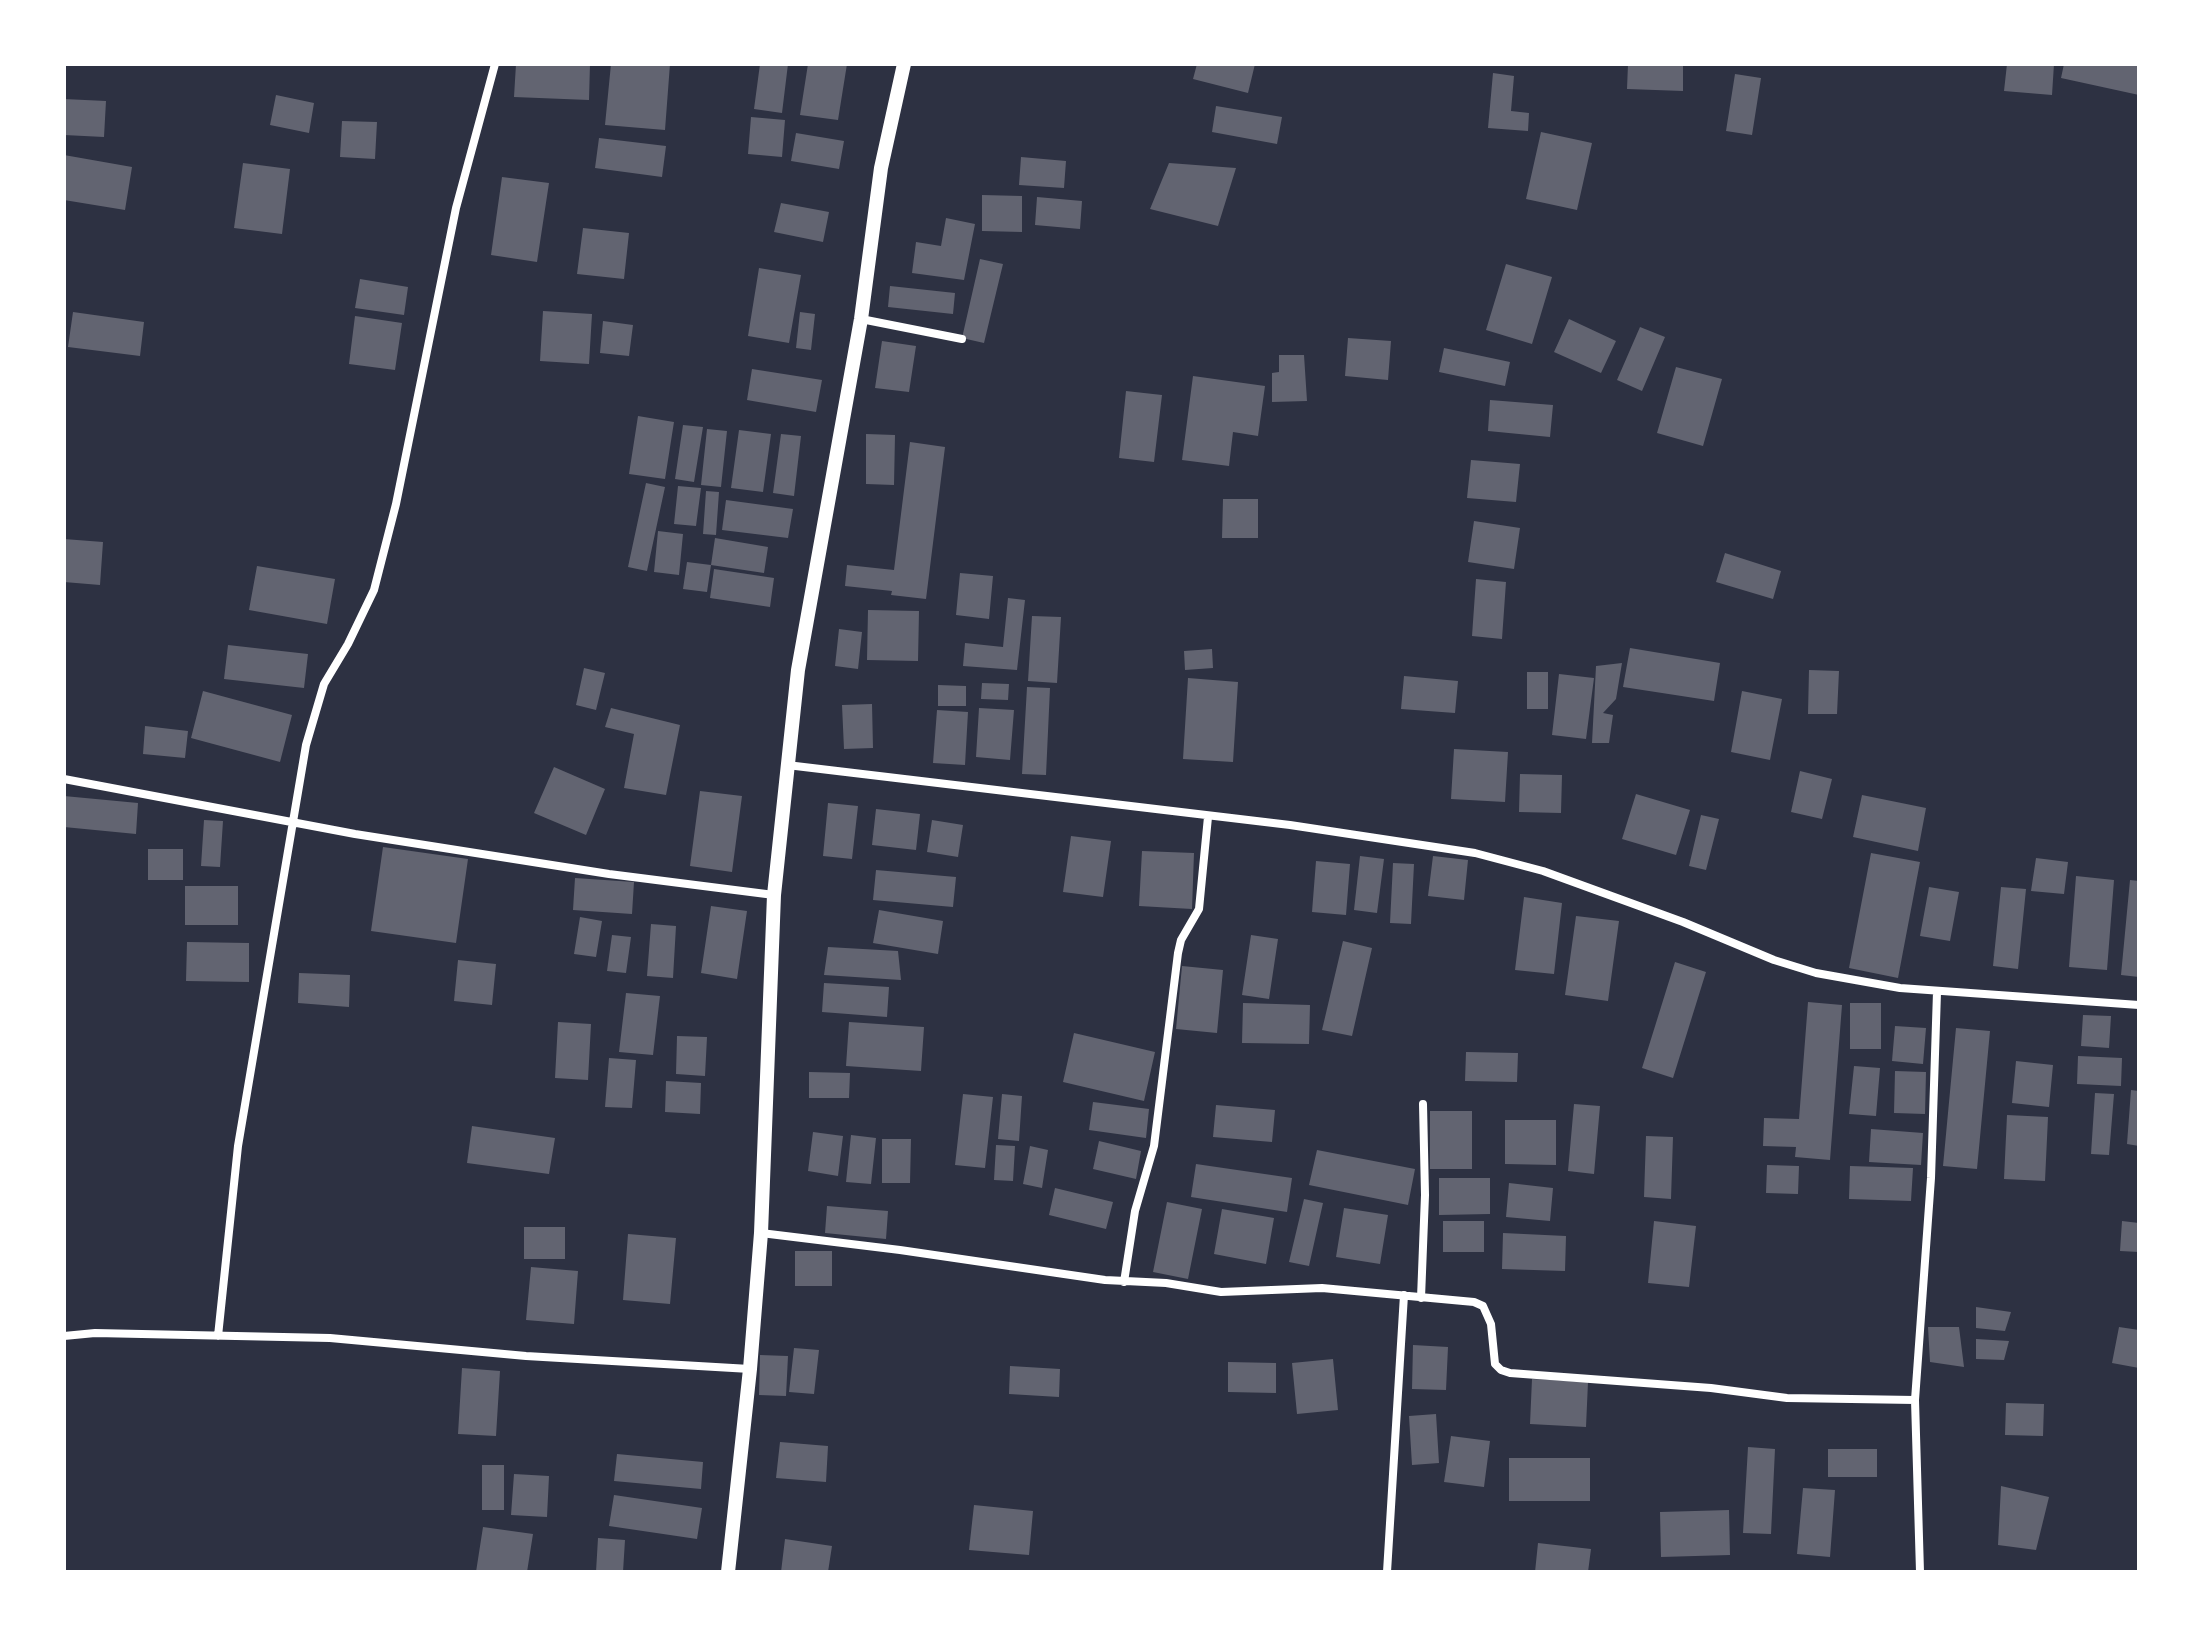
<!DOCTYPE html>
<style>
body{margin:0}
#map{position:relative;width:2203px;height:1636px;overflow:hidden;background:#2d3142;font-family:Mulish,sans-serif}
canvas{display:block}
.frame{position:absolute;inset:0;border:66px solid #fff;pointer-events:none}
</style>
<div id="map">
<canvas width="2203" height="1636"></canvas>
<div class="frame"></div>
</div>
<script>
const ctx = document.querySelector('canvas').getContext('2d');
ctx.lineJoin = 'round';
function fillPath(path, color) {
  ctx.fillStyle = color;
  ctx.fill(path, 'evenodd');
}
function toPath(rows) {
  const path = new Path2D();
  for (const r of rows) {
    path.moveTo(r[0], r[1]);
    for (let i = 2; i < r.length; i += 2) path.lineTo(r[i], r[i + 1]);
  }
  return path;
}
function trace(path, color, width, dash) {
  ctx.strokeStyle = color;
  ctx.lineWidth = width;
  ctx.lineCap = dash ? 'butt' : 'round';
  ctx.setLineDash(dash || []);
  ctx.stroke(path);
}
fillPath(toPath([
 [516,64,590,64,589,100,514,97],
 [611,64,670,64,665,130,605,125],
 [760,64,788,64,782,113,754,109],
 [808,64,847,64,838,120,800,115],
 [1197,64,1255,64,1248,93,1193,79],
 [1628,64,1683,64,1683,91,1627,89],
 [2007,64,2054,64,2052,95,2004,91],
 [2064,64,2139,64,2139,95,2061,78],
 [1493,73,1514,76,1511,111,1529,113,1528,131,1488,128],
 [1735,74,1761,78,1752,135,1726,131],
 [276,95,314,103,309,133,270,125],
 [64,99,106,101,104,137,64,135],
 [1216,106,1282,117,1277,144,1212,132],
 [751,117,785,120,782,157,748,154],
 [342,121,377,122,375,159,340,157],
 [1541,132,1592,143,1577,210,1526,199],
 [796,133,844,141,839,169,791,161],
 [599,138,666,146,662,177,595,168],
 [64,155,132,167,125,210,64,200],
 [1021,157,1066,161,1064,188,1019,185],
 [243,163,290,169,282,234,234,228],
 [1169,163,1236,168,1218,226,1150,209],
 [502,177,549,183,537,262,491,255],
 [982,195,1022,196,1022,232,982,231],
 [1037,197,1082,201,1080,229,1035,225],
 [781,203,829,212,823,242,774,232],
 [946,218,975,224,964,280,912,273,916,242,941,246],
 [583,228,629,233,624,279,577,274],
 [980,259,1003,264,984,343,962,338],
 [1506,264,1552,277,1532,344,1486,330],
 [759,268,801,275,789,343,748,336],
 [360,279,408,287,404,315,355,308],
 [890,286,955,293,953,314,888,307],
 [543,311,592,314,589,364,540,361],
 [73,312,144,322,140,356,68,347],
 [800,312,815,314,811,350,796,348],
 [355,316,402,323,395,370,349,364],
 [1569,319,1616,341,1601,373,1554,352],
 [603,321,633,325,629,356,600,353],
 [1640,327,1665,337,1642,391,1617,380],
 [1348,338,1391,341,1388,380,1345,376],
 [882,341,916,346,909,392,875,388],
 [1444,348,1510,362,1505,386,1439,372],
 [1279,355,1304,355,1307,401,1272,402,1272,373,1279,372],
 [1676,367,1722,379,1703,446,1657,433],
 [752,369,822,380,816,412,747,400],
 [1193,376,1265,386,1258,436,1233,432,1229,466,1182,460],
 [1126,391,1162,395,1154,462,1119,458],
 [1490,400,1553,405,1550,437,1488,431],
 [638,416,674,422,665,479,629,474],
 [683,425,703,427,694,482,675,479],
 [707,429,727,431,721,487,701,485],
 [739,430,771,434,763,492,731,488],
 [781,434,801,436,794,496,773,493],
 [866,434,895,435,894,485,866,484],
 [910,442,945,447,926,599,891,595,892,591,845,586,847,565,894,570],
 [1471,460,1520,464,1516,502,1467,498],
 [646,483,665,487,647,571,628,567],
 [678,486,701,488,696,526,674,524],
 [706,491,719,492,716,535,703,534],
 [1223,499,1258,499,1258,538,1222,538],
 [726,500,793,509,788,538,722,530],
 [1474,521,1520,528,1514,569,1468,562],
 [658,531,683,534,679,575,654,572],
 [715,538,768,547,764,573,711,565],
 [64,539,103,542,100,585,64,582],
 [1725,553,1781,571,1773,599,1716,582],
 [687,562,711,565,707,592,683,589],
 [257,566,335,579,327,624,249,610],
 [714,569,774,578,770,607,710,598],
 [960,573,993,576,989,619,956,615],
 [1476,579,1506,582,1502,639,1472,636],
 [1008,598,1025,600,1017,670,963,666,965,643,1003,647],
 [868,610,919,611,918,661,867,660],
 [1032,616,1061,617,1057,683,1028,681],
 [839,629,862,632,858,669,835,666],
 [228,645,308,654,304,688,224,679],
 [1630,648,1720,663,1714,701,1623,687],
 [1212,649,1213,668,1185,670,1184,651],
 [1622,663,1616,699,1603,713,1613,715,1609,743,1592,743,1596,666],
 [584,668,605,673,596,710,576,705],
 [1809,670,1839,671,1837,714,1808,714],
 [1527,672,1548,672,1548,709,1527,709],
 [1559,674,1594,678,1586,739,1552,735],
 [1404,676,1458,681,1455,713,1401,709],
 [1188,678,1238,682,1233,762,1183,759],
 [982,683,1009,684,1008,700,981,699],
 [938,685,966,686,966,706,938,706],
 [1027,687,1050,688,1046,775,1022,774],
 [203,691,292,715,280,762,191,738],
 [1742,691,1782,699,1770,760,1731,752],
 [872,704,873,748,844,749,842,705],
 [611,708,680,725,666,795,624,788,634,734,605,727],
 [979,708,1014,710,1010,760,976,757],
 [937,710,968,712,965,765,933,763],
 [145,726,188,731,185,758,143,754],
 [1454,749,1508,752,1505,802,1451,799],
 [554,767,605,789,586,835,534,813],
 [1800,771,1832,779,1822,819,1791,812],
 [1520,774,1562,775,1561,813,1519,812],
 [700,791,742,796,732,872,690,866],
 [1636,794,1690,810,1676,855,1622,839],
 [1862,795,1926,808,1918,851,1853,837],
 [64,796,138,803,136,834,64,827],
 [828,803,858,806,852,859,823,856],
 [876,809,920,814,916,850,872,845],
 [1701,815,1719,819,1706,870,1689,866],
 [204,820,223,821,220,867,201,866],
 [932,820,963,825,958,857,927,852],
 [1071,836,1111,841,1103,897,1063,892],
 [383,847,468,859,456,943,371,931],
 [148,849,183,849,183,880,148,880],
 [1142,851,1194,853,1192,909,1139,906],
 [1871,853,1920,862,1898,978,1849,968],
 [1360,856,1384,859,1377,913,1354,910],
 [1433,856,1468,860,1464,900,1428,896],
 [2036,858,2068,862,2064,894,2031,891],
 [1316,861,1350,864,1346,915,1312,912],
 [1393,863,1414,864,1411,924,1390,923],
 [876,870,956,877,953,907,873,900],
 [2076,876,2114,880,2107,970,2069,967],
 [575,878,634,882,632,914,573,910],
 [2130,880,2139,881,2139,977,2121,975],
 [185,886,238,886,238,925,185,925],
 [1929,887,1959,892,1950,941,1920,936],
 [2001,887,2026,889,2018,969,1993,966],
 [1524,897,1562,903,1554,974,1515,970],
 [711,906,747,911,737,979,701,973],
 [879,910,943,921,938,954,873,943],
 [1576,916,1619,921,1608,1001,1565,995],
 [580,917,602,921,596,957,574,954],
 [651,924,676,926,673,978,647,976],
 [612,935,631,937,626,973,607,971],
 [1251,935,1278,939,1269,999,1242,995],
 [1343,941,1372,948,1352,1036,1322,1030],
 [187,942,249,943,249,982,186,981],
 [828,947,898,951,901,980,824,975],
 [458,960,496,964,492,1005,454,1001],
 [1675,962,1706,972,1673,1078,1642,1068],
 [1182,966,1223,970,1217,1033,1176,1029],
 [299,973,350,975,349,1007,298,1003],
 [824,983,889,987,887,1017,822,1012],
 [626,993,660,996,653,1055,619,1052],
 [1808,1002,1842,1005,1830,1160,1795,1157,1796,1147,1763,1146,1764,1118,1799,1119],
 [1243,1003,1310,1005,1309,1044,1242,1043],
 [1850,1003,1881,1003,1881,1049,1850,1049],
 [2083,1015,2111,1016,2109,1048,2081,1046],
 [558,1022,591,1024,588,1080,555,1078],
 [849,1022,924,1027,921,1071,846,1066],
 [1895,1026,1926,1028,1923,1064,1892,1061],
 [1956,1028,1990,1031,1977,1169,1943,1166],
 [1074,1033,1155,1052,1144,1101,1063,1082],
 [677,1036,707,1037,705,1076,676,1074],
 [1466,1052,1518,1053,1517,1082,1465,1081],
 [2078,1056,2122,1058,2121,1086,2077,1084],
 [609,1058,636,1060,632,1108,605,1107],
 [2016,1061,2053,1065,2049,1107,2012,1103],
 [1854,1066,1880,1068,1876,1116,1849,1114],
 [1895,1071,1926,1072,1925,1114,1894,1113],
 [809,1072,850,1073,849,1098,809,1098],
 [666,1081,701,1083,700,1114,665,1112],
 [2131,1090,2139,1091,2139,1146,2127,1144],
 [2095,1093,2114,1094,2109,1155,2091,1154],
 [963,1094,993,1097,985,1168,955,1165],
 [1002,1094,1022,1096,1019,1141,998,1139],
 [1093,1102,1149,1109,1146,1138,1089,1130],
 [1574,1104,1600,1106,1594,1174,1568,1171],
 [1216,1105,1275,1110,1272,1142,1213,1137],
 [1430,1111,1472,1111,1472,1169,1430,1169],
 [2007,1115,2048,1117,2045,1181,2004,1179],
 [1505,1120,1556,1120,1556,1165,1505,1164],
 [472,1126,555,1138,549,1174,467,1163],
 [1871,1129,1923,1133,1921,1165,1869,1162],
 [813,1132,843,1136,838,1176,808,1171],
 [851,1135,876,1138,871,1184,846,1182],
 [1646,1136,1673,1137,1671,1199,1644,1197],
 [882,1139,911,1139,910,1183,882,1183],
 [1099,1141,1141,1151,1136,1179,1093,1169],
 [996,1145,1015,1146,1013,1181,994,1180],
 [1030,1146,1048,1150,1042,1188,1023,1184],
 [1317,1150,1415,1169,1408,1205,1309,1185],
 [1196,1164,1292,1178,1287,1212,1191,1197],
 [1767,1165,1799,1166,1798,1194,1766,1193],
 [1850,1166,1913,1168,1911,1201,1849,1199],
 [1439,1178,1490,1178,1490,1214,1439,1215],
 [1509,1183,1553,1188,1550,1221,1506,1217],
 [1055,1188,1113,1202,1106,1229,1049,1215],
 [1304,1199,1323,1203,1309,1266,1289,1262],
 [1167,1202,1202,1209,1188,1279,1153,1272],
 [827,1206,888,1211,886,1239,825,1233],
 [1344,1208,1388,1215,1380,1264,1336,1257],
 [1222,1209,1274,1218,1266,1264,1214,1254],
 [1443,1221,1484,1221,1484,1252,1443,1252],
 [1654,1221,1696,1226,1689,1287,1648,1283],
 [2122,1221,2139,1223,2139,1252,2120,1251],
 [524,1227,565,1227,565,1259,524,1259],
 [1503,1233,1566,1236,1565,1271,1502,1269],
 [628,1234,676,1238,670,1304,623,1300],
 [795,1251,832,1251,832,1286,795,1286],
 [531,1267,578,1271,574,1324,526,1320],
 [1976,1307,2011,1312,2005,1331,1976,1328],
 [1928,1327,1959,1327,1964,1367,1930,1362],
 [2119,1327,2139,1330,2139,1368,2112,1363],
 [1976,1339,2009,1341,2004,1360,1976,1359],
 [1413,1345,1448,1347,1446,1390,1412,1389],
 [794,1348,819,1350,814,1394,789,1392],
 [760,1355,788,1356,786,1396,759,1395],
 [1333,1359,1338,1410,1297,1414,1292,1363],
 [1228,1362,1276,1363,1276,1393,1228,1392],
 [1010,1366,1060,1369,1059,1397,1009,1394],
 [462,1368,500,1371,496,1436,458,1434],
 [1532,1379,1588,1382,1586,1427,1530,1424],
 [2006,1403,2044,1404,2043,1436,2005,1435],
 [1436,1414,1439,1463,1412,1465,1409,1416],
 [1451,1436,1490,1441,1484,1487,1444,1482],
 [780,1442,828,1446,826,1482,776,1478],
 [1748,1447,1775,1449,1771,1534,1743,1533],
 [1828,1449,1877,1449,1877,1477,1828,1477],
 [617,1454,703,1462,701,1489,614,1481],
 [1509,1458,1590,1458,1590,1501,1509,1501],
 [482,1465,504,1465,504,1510,482,1510],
 [514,1474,549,1476,547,1517,511,1515],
 [2001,1486,2049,1497,2036,1550,1998,1545],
 [1803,1488,1835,1490,1830,1557,1797,1554],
 [614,1495,702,1508,697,1539,609,1526],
 [974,1505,1033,1511,1029,1555,969,1550],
 [1729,1510,1730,1555,1661,1557,1660,1512],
 [483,1527,533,1534,527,1572,476,1572],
 [598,1538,625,1540,623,1572,596,1572],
 [785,1539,832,1546,828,1572,781,1572],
 [1538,1543,1591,1549,1588,1572,1535,1572]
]), '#626471');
trace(toPath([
 [861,319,962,339],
 [787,765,1290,825,1475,853,1543,871,1683,922,1774,960,1816,973,1900,988,2139,1005],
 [64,779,355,834,609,874,774,895],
 [761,1233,900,1250,1105,1280,1166,1283,1221,1292,1322,1288,1474,1302,1483,1306,1491,1324,1495,1364,1501,1370,1510,1373,1711,1388,1787,1398,1915,1400],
 [1124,1282,1135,1211,1154,1146,1178,953,1181,940,1199,909,1208,817],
 [1421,1298,1425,1195,1423,1104],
 [64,1336,95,1333,330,1338,526,1356,750,1369],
 [218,1336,238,1146,306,745,324,684,348,644,374,590,396,504,456,208,495,64],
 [1387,1572,1404,1295],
 [1920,1572,1915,1400,1931,1178,1937,992]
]), '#fff', 8);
trace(toPath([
 [728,1572,750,1369,761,1233,774,895,798,670,861,319,881,168,904,64]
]), '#fff', 14);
</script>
